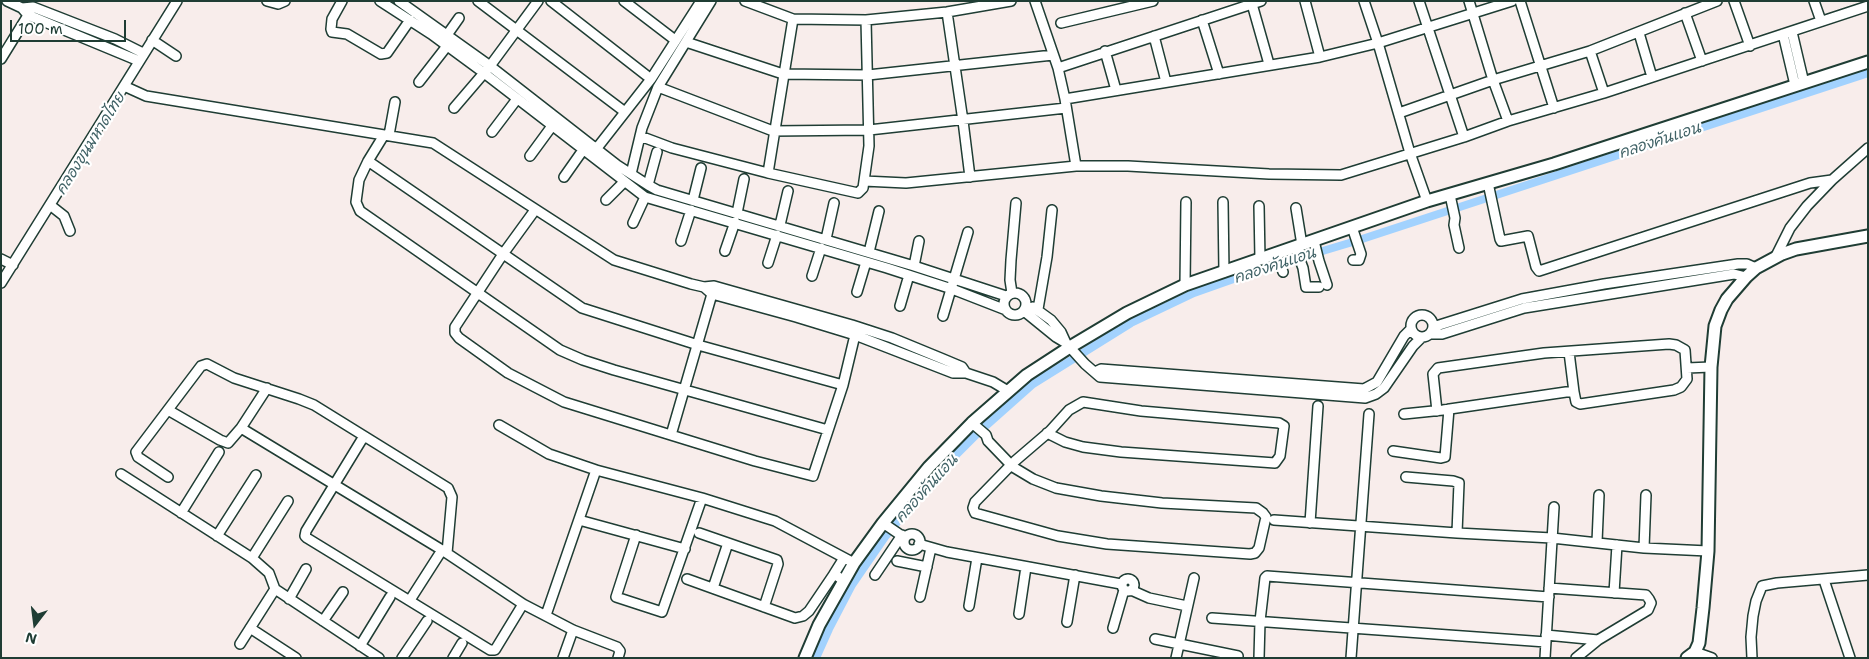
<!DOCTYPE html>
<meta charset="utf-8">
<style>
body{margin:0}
#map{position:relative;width:1869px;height:659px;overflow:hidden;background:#f8edeb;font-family:"Shantell Sans",sans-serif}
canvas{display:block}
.frame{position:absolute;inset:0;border:2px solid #1f3d34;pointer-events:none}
.north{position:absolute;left:10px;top:599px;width:50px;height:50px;-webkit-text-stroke:4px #fff;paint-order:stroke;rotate:195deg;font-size:14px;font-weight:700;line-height:20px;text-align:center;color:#1f3d34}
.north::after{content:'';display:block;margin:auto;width:18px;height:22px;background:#1f3d34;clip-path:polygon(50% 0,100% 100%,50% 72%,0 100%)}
.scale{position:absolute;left:10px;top:20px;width:116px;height:22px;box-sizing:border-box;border:2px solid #1f3d34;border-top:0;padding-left:6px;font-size:15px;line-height:18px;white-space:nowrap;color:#1f3d34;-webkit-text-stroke:4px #fff;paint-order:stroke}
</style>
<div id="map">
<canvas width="1869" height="659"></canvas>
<div class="frame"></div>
<div class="north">N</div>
<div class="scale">100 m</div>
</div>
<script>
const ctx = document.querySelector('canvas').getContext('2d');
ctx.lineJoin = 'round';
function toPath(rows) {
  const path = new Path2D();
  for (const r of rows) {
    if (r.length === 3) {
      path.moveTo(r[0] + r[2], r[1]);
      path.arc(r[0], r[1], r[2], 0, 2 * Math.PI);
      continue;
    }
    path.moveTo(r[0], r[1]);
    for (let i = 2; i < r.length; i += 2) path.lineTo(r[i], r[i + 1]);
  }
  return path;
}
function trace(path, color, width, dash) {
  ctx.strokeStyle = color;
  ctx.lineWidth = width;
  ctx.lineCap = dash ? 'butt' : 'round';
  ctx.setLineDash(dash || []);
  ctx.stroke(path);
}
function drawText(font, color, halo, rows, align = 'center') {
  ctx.font = font + ' "Shantell Sans","Playpen Sans Thai",sans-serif';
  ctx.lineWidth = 4.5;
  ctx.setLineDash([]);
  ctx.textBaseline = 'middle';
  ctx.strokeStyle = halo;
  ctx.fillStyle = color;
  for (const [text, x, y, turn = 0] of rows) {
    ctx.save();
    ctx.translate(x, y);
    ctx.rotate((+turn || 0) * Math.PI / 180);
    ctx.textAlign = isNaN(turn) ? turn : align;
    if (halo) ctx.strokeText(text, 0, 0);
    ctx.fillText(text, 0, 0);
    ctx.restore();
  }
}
trace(toPath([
 [816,658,829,629,852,585,885,537,935,476,979,432,1033,384,1131,323,1194,293,1259,270,1356,241,1868,73]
]), '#a2d2fe', 8);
const minor = toPath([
 [7,1,22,8,33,7,115,39,143,53],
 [267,1,278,4,285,1],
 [342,1,332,19,331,29,332,32,347,34,381,54,387,53,410,20],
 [380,1,431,34,484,73,645,197,887,268,952,289,1006,310],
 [399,1,490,66,617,165,648,185,657,190,914,266,1006,296],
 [478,1,625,112],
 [551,1,651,79],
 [624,1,675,40],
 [745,1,793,19,866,20,947,12,1011,1],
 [1035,1,1058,68,1065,99,1076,166],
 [1305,1,1320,57],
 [1364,1,1378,43,1410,153,1427,201],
 [1419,1,1464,137],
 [1469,1,1493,80,1508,121],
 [1520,1,1554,108],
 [1734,1,1750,46],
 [1814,1,1821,21],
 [1252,4,1269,64],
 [22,8,28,15,139,61],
 [947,12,963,121,970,177],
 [1685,13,1702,61],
 [1202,20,1219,74],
 [1061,23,1153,1],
 [1792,32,1804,83],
 [1639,33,1652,77],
 [1783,34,1795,85],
 [447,35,459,18],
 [1154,36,1166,82],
 [152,40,176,56],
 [686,42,783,74,868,75,1053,55],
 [1105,51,1116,90],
 [1590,51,1604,93],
 [1,59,30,12],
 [1058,68,1261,1],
 [419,82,447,46],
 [124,86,146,96,433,143,614,260,691,284,704,287,714,286,852,325,892,338,943,359,962,367,966,373],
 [658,87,773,131,869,130,1066,108],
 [1065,99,1320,57,1378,43,1512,1],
 [454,108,490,66,538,1],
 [1399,113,1493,80,1590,51,1717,1],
 [492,132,517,99],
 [384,135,368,161,359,180,356,202,360,211,560,350,583,360,614,370,828,430],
 [389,135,395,102],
 [640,136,672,148,768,173,858,193,863,188,869,146,866,20],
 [597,148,651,79,701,1],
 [530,156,552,126],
 [368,161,582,308,698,345,843,385],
 [768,173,793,19],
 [631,174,642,128,658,87,711,1],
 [564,177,583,150],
 [864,181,906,183,1076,166,1128,166,1269,174,1341,175,1464,137,1508,121,1604,93,1868,6],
 [1488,183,1500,239,1501,241,1528,236,1536,267,1539,271,1810,183,1832,180],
 [648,185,657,152],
 [1450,195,1455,218,1454,225,1459,248],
 [606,200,624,182],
 [693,200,701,168],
 [1223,202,1224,272],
 [50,205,64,216,70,231],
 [1259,206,1260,259],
 [1296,208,1302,245],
 [535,210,503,254,455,327,455,333,459,338,508,373,564,402,755,461,813,476,843,385,855,335],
 [737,213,744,179],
 [633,223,645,197],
 [780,225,788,191],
 [1352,227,1361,254,1359,260,1353,260],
 [826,239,834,203],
 [681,241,691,210],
 [1314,241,1319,261,1327,285],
 [1295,247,1303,268,1306,287,1319,287],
 [725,251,735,222],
 [869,252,879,211],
 [1276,253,1283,272],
 [1775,258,1790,228,1807,206,1832,180,1868,148],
 [1,259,13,265],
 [768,263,777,235],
 [914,266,919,241],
 [812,276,821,248],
 [1,283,177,1],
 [1185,285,1186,202],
 [704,287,712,294,796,317,855,335,953,373,966,373,993,382,1008,391],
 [857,292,866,262],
 [1015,304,11],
 [1012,293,1010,280,1011,260,1016,203],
 [900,306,909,275],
 [1033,307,1051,320,1061,332,1066,343],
 [1038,309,1047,257,1052,210],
 [1024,311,1056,337,1066,343,1085,364,1100,377,1365,398,1376,394,1384,388,1413,346,1422,337],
 [1422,326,11],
 [943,316,968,232],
 [1433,327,1522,299,1604,284,1738,264,1747,264,1756,268],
 [1430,334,1442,334,1524,308,1734,274,1746,277],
 [1569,352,1574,392],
 [1687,368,1711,367],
 [1095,372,1101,369,1364,389,1377,382,1404,336,1411,329],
 [168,410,220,440,228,443,241,428,267,388],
 [1404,414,1443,410,1566,392,1574,392,1576,402,1580,404,1674,390,1681,387,1687,379,1685,350,1676,345,1669,344,1544,353,1438,368,1433,374,1437,411],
 [972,423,986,435,988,441,1013,467,1033,479,1056,488,1101,496,1162,503,1256,508,1263,513,1266,517,1259,548,1255,553,1250,554,1107,544,1058,536,975,513,973,508,975,502,1011,465],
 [499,425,549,454,596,470,702,498,775,521,854,563],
 [241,428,442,550,523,604,573,630,617,647,620,651,618,658],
 [671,435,712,294],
 [364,436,306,531,305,536,307,538,490,650,495,650,523,604],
 [1393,451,1441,458,1445,457,1449,409],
 [1015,461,1050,431,1069,410,1083,402,1141,411,1279,423,1284,426,1280,456,1275,463,1121,452,1083,447,1065,442,1047,433],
 [121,474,252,558,269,573,275,589,379,658],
 [168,477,138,457,136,452,201,366,207,364,234,378,299,399,314,405,448,488,452,497,447,553],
 [1406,477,1453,481,1459,483,1457,533],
 [181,513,219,452],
 [579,520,685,549],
 [1274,520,1457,533,1552,538,1644,548,1708,551],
 [883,523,905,538],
 [1310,523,1318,406],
 [699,533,777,560,778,564,764,607],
 [912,542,8],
 [636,535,616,597,662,612,702,498],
 [217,536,256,475],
 [1597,542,1599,495],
 [919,544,947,552,1121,584],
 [1644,548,1646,495],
 [252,558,288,501],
 [897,561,927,567],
 [834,574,844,558],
 [875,575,902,535],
 [1128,585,6],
 [687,579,795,618,803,616,809,611,834,574,843,580],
 [1824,580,1850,658],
 [713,588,728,543],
 [1549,588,1646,595,1649,599,1651,603,1648,610,1598,640,1576,658],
 [1131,590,1149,598,1187,606],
 [1614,593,1617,545],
 [920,597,931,548],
 [289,599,306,569],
 [410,600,442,550],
 [969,606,977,558],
 [1019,614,1026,567],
 [546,615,596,470],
 [1212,618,1546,642],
 [323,621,343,592],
 [1067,622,1075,575],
 [250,628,296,658],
 [1113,628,1124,590],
 [1546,635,1598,640],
 [1155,639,1238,656],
 [240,644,275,589],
 [360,646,390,597],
 [1695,652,1712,658],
 [402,658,427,621],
 [453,658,462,643],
 [563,658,573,630],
 [1176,658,1194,578],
 [1259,658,1260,621,1265,578,1267,576,1549,597],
 [1351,658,1369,414],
 [1545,658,1554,507],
 [1752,658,1751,637,1753,616,1756,601,1762,586,1777,583,1868,575]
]);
const tertiary = toPath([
 [805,658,819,625,854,563,883,523,929,467,972,423,1027,375,1070,347,1127,313,1185,285,1427,201,1554,164,1868,62],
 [1687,658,1695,652,1699,643,1703,608,1708,551,1711,367,1715,326,1721,310,1727,299,1746,277,1756,268,1782,254,1796,249,1868,236]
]);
trace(minor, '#1f3d34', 12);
trace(tertiary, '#1f3d34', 15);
trace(minor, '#fff', 9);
trace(tertiary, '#fff', 11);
drawText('italic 15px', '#406266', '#fff', [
 ["คลองคันแอน",1660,141,-18],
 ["คลองขุนมหาดไทย",91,144,-58],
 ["คลองคันแอน",1275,266,-18],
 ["คลองคันแอน",927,489,-48]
]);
</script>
